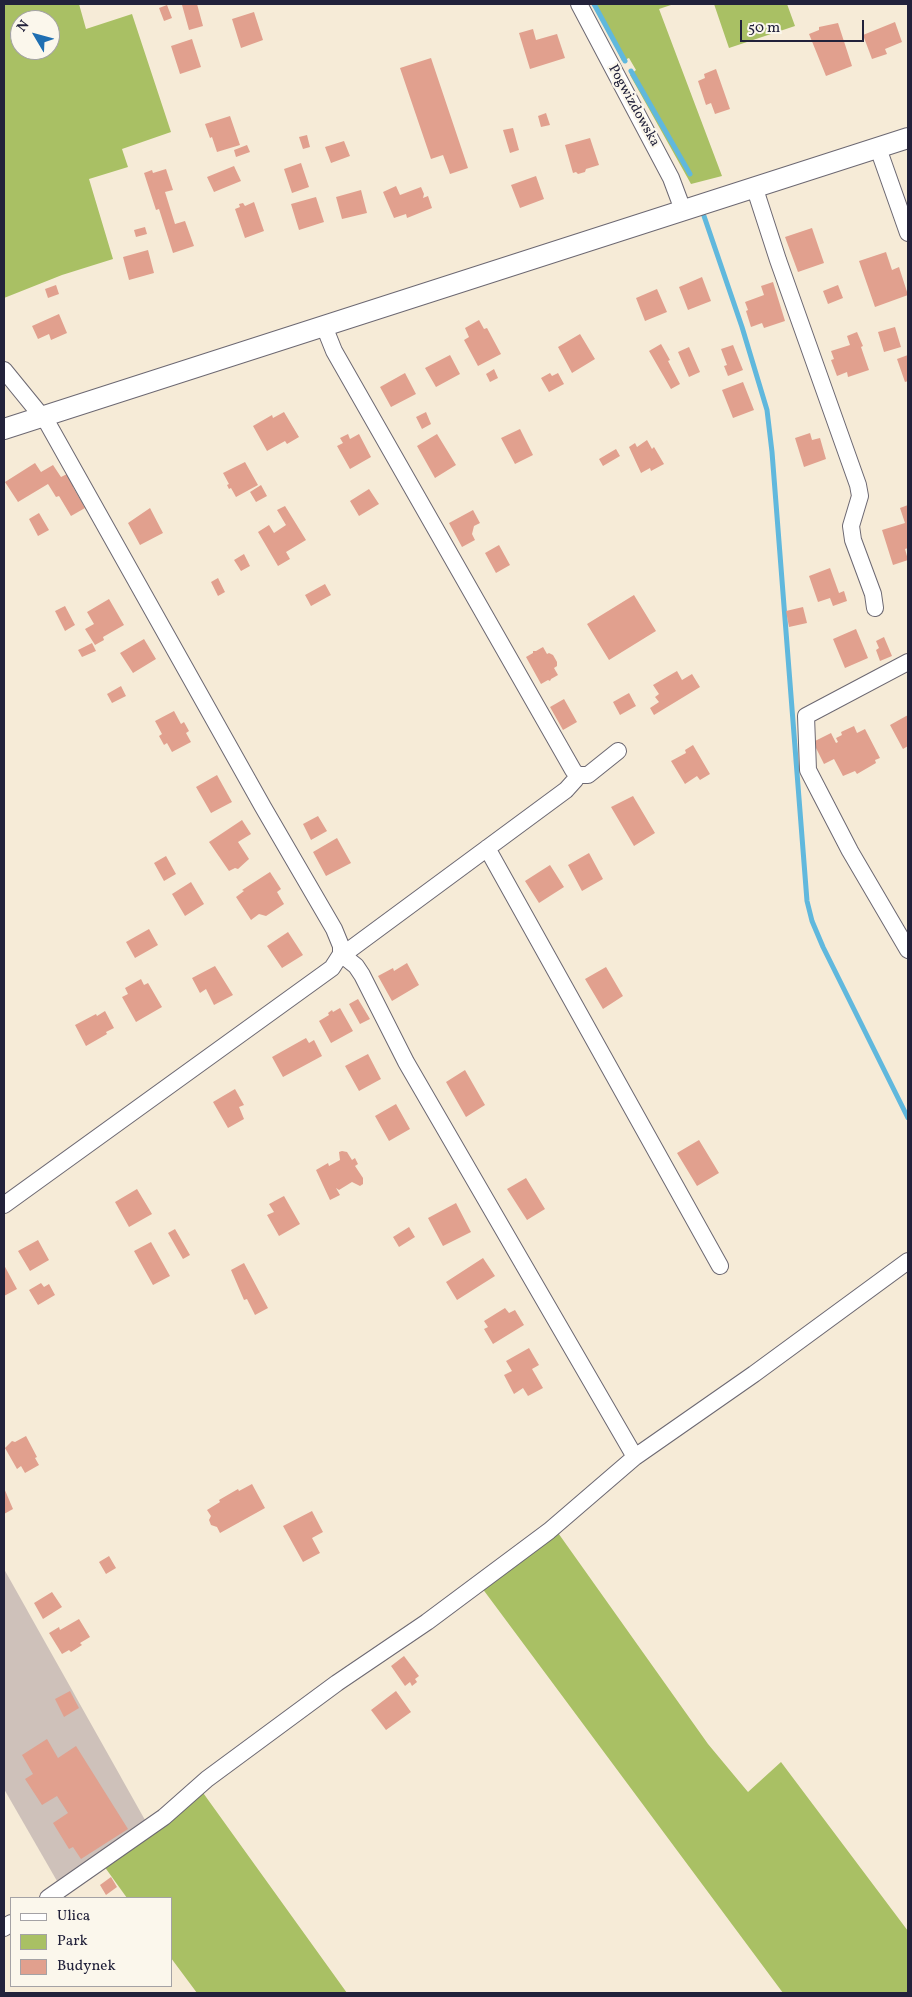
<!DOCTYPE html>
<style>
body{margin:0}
#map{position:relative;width:912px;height:1997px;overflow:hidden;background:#f6ebd7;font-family:Vollkorn,serif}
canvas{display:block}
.frame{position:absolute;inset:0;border:5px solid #22223b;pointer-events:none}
.legend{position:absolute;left:10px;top:1897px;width:162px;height:90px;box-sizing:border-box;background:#fbf7ec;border:1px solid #a4a2a5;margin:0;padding:6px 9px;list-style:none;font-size:15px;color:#22223b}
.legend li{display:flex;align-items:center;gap:10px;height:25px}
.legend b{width:25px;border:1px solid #a4a2a5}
.north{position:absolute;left:10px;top:10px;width:50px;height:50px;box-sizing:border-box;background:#fbf7ec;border:1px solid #a4a2a5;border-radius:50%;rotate:307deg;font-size:14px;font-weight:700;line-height:20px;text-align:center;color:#22223b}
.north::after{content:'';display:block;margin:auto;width:18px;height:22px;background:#1f6fb2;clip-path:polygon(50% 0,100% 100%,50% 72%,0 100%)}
.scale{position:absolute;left:740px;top:20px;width:124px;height:22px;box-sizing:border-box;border:2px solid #22223b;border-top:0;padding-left:6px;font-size:15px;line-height:18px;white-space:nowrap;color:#22223b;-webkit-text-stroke:4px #fbf7ec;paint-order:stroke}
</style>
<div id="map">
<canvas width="912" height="1997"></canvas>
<div class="frame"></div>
<ul class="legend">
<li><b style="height:6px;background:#fff"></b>Ulica</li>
<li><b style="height:14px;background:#a9c064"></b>Park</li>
<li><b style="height:14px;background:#e1a08e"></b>Budynek</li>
</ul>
<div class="north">N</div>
<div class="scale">50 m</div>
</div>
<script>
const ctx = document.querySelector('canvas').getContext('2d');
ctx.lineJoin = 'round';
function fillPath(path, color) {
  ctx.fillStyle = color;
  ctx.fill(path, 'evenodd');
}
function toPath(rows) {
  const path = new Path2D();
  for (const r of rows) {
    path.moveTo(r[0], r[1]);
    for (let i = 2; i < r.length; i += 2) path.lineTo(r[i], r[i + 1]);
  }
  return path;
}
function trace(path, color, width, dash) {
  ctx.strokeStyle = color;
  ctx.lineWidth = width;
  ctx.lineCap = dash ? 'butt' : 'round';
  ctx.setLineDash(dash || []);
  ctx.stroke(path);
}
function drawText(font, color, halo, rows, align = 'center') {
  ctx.font = font + ' Vollkorn,serif';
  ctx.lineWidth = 4.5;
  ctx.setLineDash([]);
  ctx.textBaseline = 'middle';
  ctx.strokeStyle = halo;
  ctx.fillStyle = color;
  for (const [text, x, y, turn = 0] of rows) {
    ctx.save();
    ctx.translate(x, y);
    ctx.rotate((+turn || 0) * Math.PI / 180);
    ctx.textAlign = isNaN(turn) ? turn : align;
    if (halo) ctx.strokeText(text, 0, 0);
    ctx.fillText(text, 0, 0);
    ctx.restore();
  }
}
fillPath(toPath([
 [4,1569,145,1820,57,1881,4,1789]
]), '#cec1ba');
fillPath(toPath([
 [4,4,79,4,86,29,132,14,171,132,122,149,128,167,89,179,113,259,62,275,4,298],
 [20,20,50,20,50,50,20,50],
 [601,4,674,4,659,9,722,176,691,184,630,75,636,70,629,58,622,61,596,5],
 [714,4,787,4,795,26,729,48],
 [556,1530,708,1744,748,1792,781,1762,908,1931,908,1993,783,1993,482,1588],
 [201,1790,347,1993,197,1993,171,1958,171,1898,127,1898,104,1866]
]), '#a9c064');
trace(toPath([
 [594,4,625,61],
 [631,71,690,174],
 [704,216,742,327,767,410,772,452,807,901,812,921,823,947,908,1118]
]), '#60b8dd', 5);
fillPath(toPath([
 [186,4,197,4,203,26,189,30,182,5],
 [167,5,172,18,164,21,159,8],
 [254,12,263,40,241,48,232,19],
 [895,22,902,42,885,49,887,54,872,59,863,35],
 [838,23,852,66,826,76,809,34,819,30,819,27],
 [533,29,536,40,557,34,565,58,530,69,519,33],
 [192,39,201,67,180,74,171,46],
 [431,58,468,168,450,174,443,155,431,159,400,68],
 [716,69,730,109,715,114,711,103,706,105,698,81,705,78,704,74],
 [546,113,550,125,541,127,538,116],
 [230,116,240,145,217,152,212,137,210,138,205,124],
 [513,128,519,150,510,153,503,130],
 [307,135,310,147,303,149,299,137],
 [590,138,599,165,586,169,585,172,578,174,576,172,573,173,565,145],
 [344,141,350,156,331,163,325,147],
 [247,145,250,152,236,157,234,150],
 [301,163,309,187,292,193,284,169],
 [234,166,241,181,214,192,207,177],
 [166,169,173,190,165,192,175,224,185,221,194,246,173,253,159,209,156,210,144,173,152,170,153,173],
 [536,176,544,199,520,208,511,185],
 [396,186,400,195,421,187,424,194,423,198,428,196,432,208,407,218,406,214,394,218,383,192],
 [361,190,367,213,342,219,336,197],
 [316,197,324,222,299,230,291,204],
 [254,202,264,231,245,238,235,209,240,207,239,204,243,203,245,206],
 [145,227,147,234,136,237,134,230],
 [812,228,824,263,798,272,785,237],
 [148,250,154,273,129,280,123,257],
 [886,252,892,270,899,267,908,295,875,307,859,261],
 [702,277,711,301,688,310,679,287],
 [773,282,785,321,764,328,762,323,751,327,746,311,748,310,745,302,764,295,761,286],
 [56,285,59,294,48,298,45,289],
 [838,285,843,298,828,304,823,291],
 [657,289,667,312,645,321,636,298],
 [59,314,67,333,51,340,49,334,38,339,32,326],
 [479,320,484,329,487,328,501,354,478,366,464,340,469,337,465,328],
 [895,327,901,347,884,352,878,332],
 [857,332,863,346,861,347,869,370,848,377,847,372,837,376,831,360,834,359,831,351,850,345,847,336],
 [580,334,595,359,572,373,558,347],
 [661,344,670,360,668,361,680,384,671,389,649,351],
 [733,345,743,370,728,376,724,366,727,365,721,349],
 [689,347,700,372,689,377,678,352],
 [450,355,460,374,436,387,425,368],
 [908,355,908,381,905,382,897,359],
 [494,369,498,378,490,382,486,374],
 [405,373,416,394,391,407,380,387],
 [550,373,552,376,558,373,564,384,549,392,541,378],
 [743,382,754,410,733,418,722,390],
 [284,412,299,437,287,444,285,441,267,451,253,426,272,415,273,418],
 [426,412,431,424,422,429,416,417],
 [520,429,533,455,515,464,501,438],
 [810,433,812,440,820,438,826,459,804,467,795,438],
 [348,434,350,439,359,434,371,457,350,469,337,446,343,443,340,438],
 [437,434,456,465,435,478,417,446],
 [647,440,652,449,654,447,664,464,651,471,650,468,641,473,629,447,635,443,637,447],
 [616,449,620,456,603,466,599,459],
 [245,462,258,485,236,497,231,488,229,489,227,485,229,484,223,473],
 [35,463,41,472,53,465,61,477,67,474,75,486,73,487,85,508,71,516,59,496,56,497,48,484,18,502,5,482],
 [261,485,267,496,256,502,250,492],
 [369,489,379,504,359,516,350,501],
 [908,505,908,548,905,549,908,560,893,565,882,530,905,523,900,508],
 [285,506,306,540,286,552,290,559,278,566,258,532,269,525,274,533,286,525,277,510],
 [150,508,163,533,140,545,128,523],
 [473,510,480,523,474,526,472,534,475,540,462,547,449,523],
 [39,513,49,530,38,536,29,519],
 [499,545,510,565,496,573,485,553],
 [244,554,250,566,241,571,234,560],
 [830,568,839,593,844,591,847,601,833,606,830,598,818,602,809,576],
 [218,578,225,592,218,596,211,582],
 [325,584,331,595,311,606,305,595],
 [634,595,656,631,609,660,587,624],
 [109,599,124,625,103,637,104,640,95,645,85,629,94,624,87,612],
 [65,606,75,625,65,631,55,611],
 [803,607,807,623,789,627,786,611],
 [856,629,868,658,845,668,833,639],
 [884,637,892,656,880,661,876,650,879,648,876,641],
 [144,639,156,659,133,673,120,653],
 [92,643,96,651,82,657,78,650],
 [543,647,547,654,549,653,553,655,557,662,557,666,554,668,558,675,551,679,550,681,548,680,541,684,526,657,533,653,533,651,536,651],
 [677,671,682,680,692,674,700,687,654,715,650,708,659,702,655,697,659,694,653,685],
 [121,686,126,696,112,703,107,694],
 [629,693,636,706,620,715,613,702],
 [564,699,577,722,563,730,550,707],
 [174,711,181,724,184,722,189,731,186,733,191,742,172,752,167,743,164,745,159,736,162,734,155,721],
 [908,715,908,746,903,749,890,725],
 [854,726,857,733,865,729,880,758,875,760,876,763,857,774,855,771,843,776,834,759,824,764,813,742,831,733,836,743,838,742,836,738,842,735,841,732],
 [693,745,710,774,700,780,697,776,685,784,671,761,686,753,685,750],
 [217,775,232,802,211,813,196,787],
 [633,796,655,833,634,846,611,807],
 [318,816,327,831,311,840,303,824],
 [242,820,251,834,238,842,249,859,238,869,235,868,229,871,209,842],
 [337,838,351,863,326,876,313,852],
 [589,853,603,879,582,891,568,865],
 [166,856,176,874,164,881,154,863],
 [550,865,564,887,539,903,525,881],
 [270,872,281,889,277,892,284,904,266,916,259,914,251,920,236,897,244,891,242,890],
 [191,882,204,904,185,916,172,894],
 [149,929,158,945,135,958,126,942],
 [288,932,303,955,282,968,267,946],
 [407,963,419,985,392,1001,378,976,393,968,394,971],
 [215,966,233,995,214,1005,206,989,200,993,192,978],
 [606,967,623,996,603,1009,585,979],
 [141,979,144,985,148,983,162,1007,136,1022,122,997,128,994,125,988],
 [358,999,370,1019,360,1024,349,1004],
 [340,1008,353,1031,331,1043,319,1021,329,1015,328,1013,332,1010,333,1012],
 [105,1011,114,1028,106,1032,107,1034,86,1046,75,1025,96,1014,97,1016],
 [306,1038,309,1043,314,1040,322,1056,283,1077,272,1057],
 [368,1054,381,1079,359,1091,345,1066],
 [465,1070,485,1105,466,1117,446,1082],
 [235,1089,244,1105,239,1107,244,1119,228,1128,213,1102],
 [396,1104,410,1129,389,1141,375,1116],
 [699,1140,719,1173,697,1186,677,1153],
 [342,1151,347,1152,352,1160,355,1158,358,1164,355,1166,363,1178,363,1184,360,1186,352,1182,339,1190,336,1188,340,1195,330,1200,316,1170,328,1163,329,1166,340,1160,339,1152],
 [526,1178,545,1209,527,1220,507,1189],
 [137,1189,152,1214,129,1227,115,1202],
 [284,1196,300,1224,279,1236,267,1215,274,1212,269,1204],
 [456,1203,471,1232,443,1246,428,1218],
 [409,1227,415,1237,399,1247,393,1237],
 [175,1229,190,1255,183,1259,168,1233],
 [38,1240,49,1260,30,1271,18,1251],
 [151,1242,170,1276,153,1285,134,1251],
 [483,1258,495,1276,457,1300,446,1282],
 [244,1263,268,1308,255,1315,247,1299,244,1300,231,1270],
 [4,1265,17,1289,4,1296],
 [41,1283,44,1287,49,1284,55,1295,38,1305,29,1290],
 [505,1308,509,1313,515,1310,524,1325,493,1344,484,1329,488,1327,484,1321],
 [529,1348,539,1365,532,1369,543,1388,528,1396,523,1388,514,1394,504,1375,512,1371,506,1361],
 [26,1436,37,1457,35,1458,39,1465,25,1473,21,1466,17,1469,5,1448,12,1441,15,1442],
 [252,1484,265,1508,220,1533,217,1527,211,1525,209,1520,211,1516,207,1510,220,1502,219,1500,238,1489,239,1491],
 [4,1488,13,1509,4,1514],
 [312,1511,323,1532,312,1538,320,1553,303,1562,283,1526],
 [109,1556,116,1568,106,1574,99,1562],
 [52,1592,62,1607,43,1619,34,1603],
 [79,1619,90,1637,80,1643,82,1645,71,1652,69,1650,62,1654,49,1633,59,1627,60,1630],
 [404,1656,419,1676,415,1679,417,1682,412,1686,410,1682,405,1686,391,1666],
 [70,1691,79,1708,64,1717,55,1699],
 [396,1691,411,1712,386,1730,371,1710],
 [47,1739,58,1758,76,1746,128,1829,81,1859,73,1847,69,1849,53,1823,68,1813,57,1796,42,1805,25,1779,33,1774,22,1755],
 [111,1877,117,1887,106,1895,100,1885]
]), '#e1a08e');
const minor = toPath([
 [579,4,671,178,683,210],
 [878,148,908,233],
 [754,186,778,260,858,485,860,496,851,526,853,540,873,594,875,608],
 [324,326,334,351,573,770,577,775,588,775,618,751],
 [4,370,48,424,263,807,334,929,341,946,341,954,332,968,4,1205],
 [908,662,806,716,808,770,850,851,908,950],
 [487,848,720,1266],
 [341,954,356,966,362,975,406,1062,635,1457],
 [341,954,348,951,566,790,575,780,577,775],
 [48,1898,164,1817,207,1779,337,1683,427,1622,549,1531,635,1457,754,1374,908,1261],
 [4,1928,11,1923]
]);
const tertiary = toPath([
 [4,429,908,138]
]);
trace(minor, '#6c6872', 18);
trace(tertiary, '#6c6872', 22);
trace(minor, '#fff', 16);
trace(tertiary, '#fff', 20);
drawText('14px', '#22223b', '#fbf7ec', [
 ["Pogwizdowska",633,106,61]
]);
</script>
